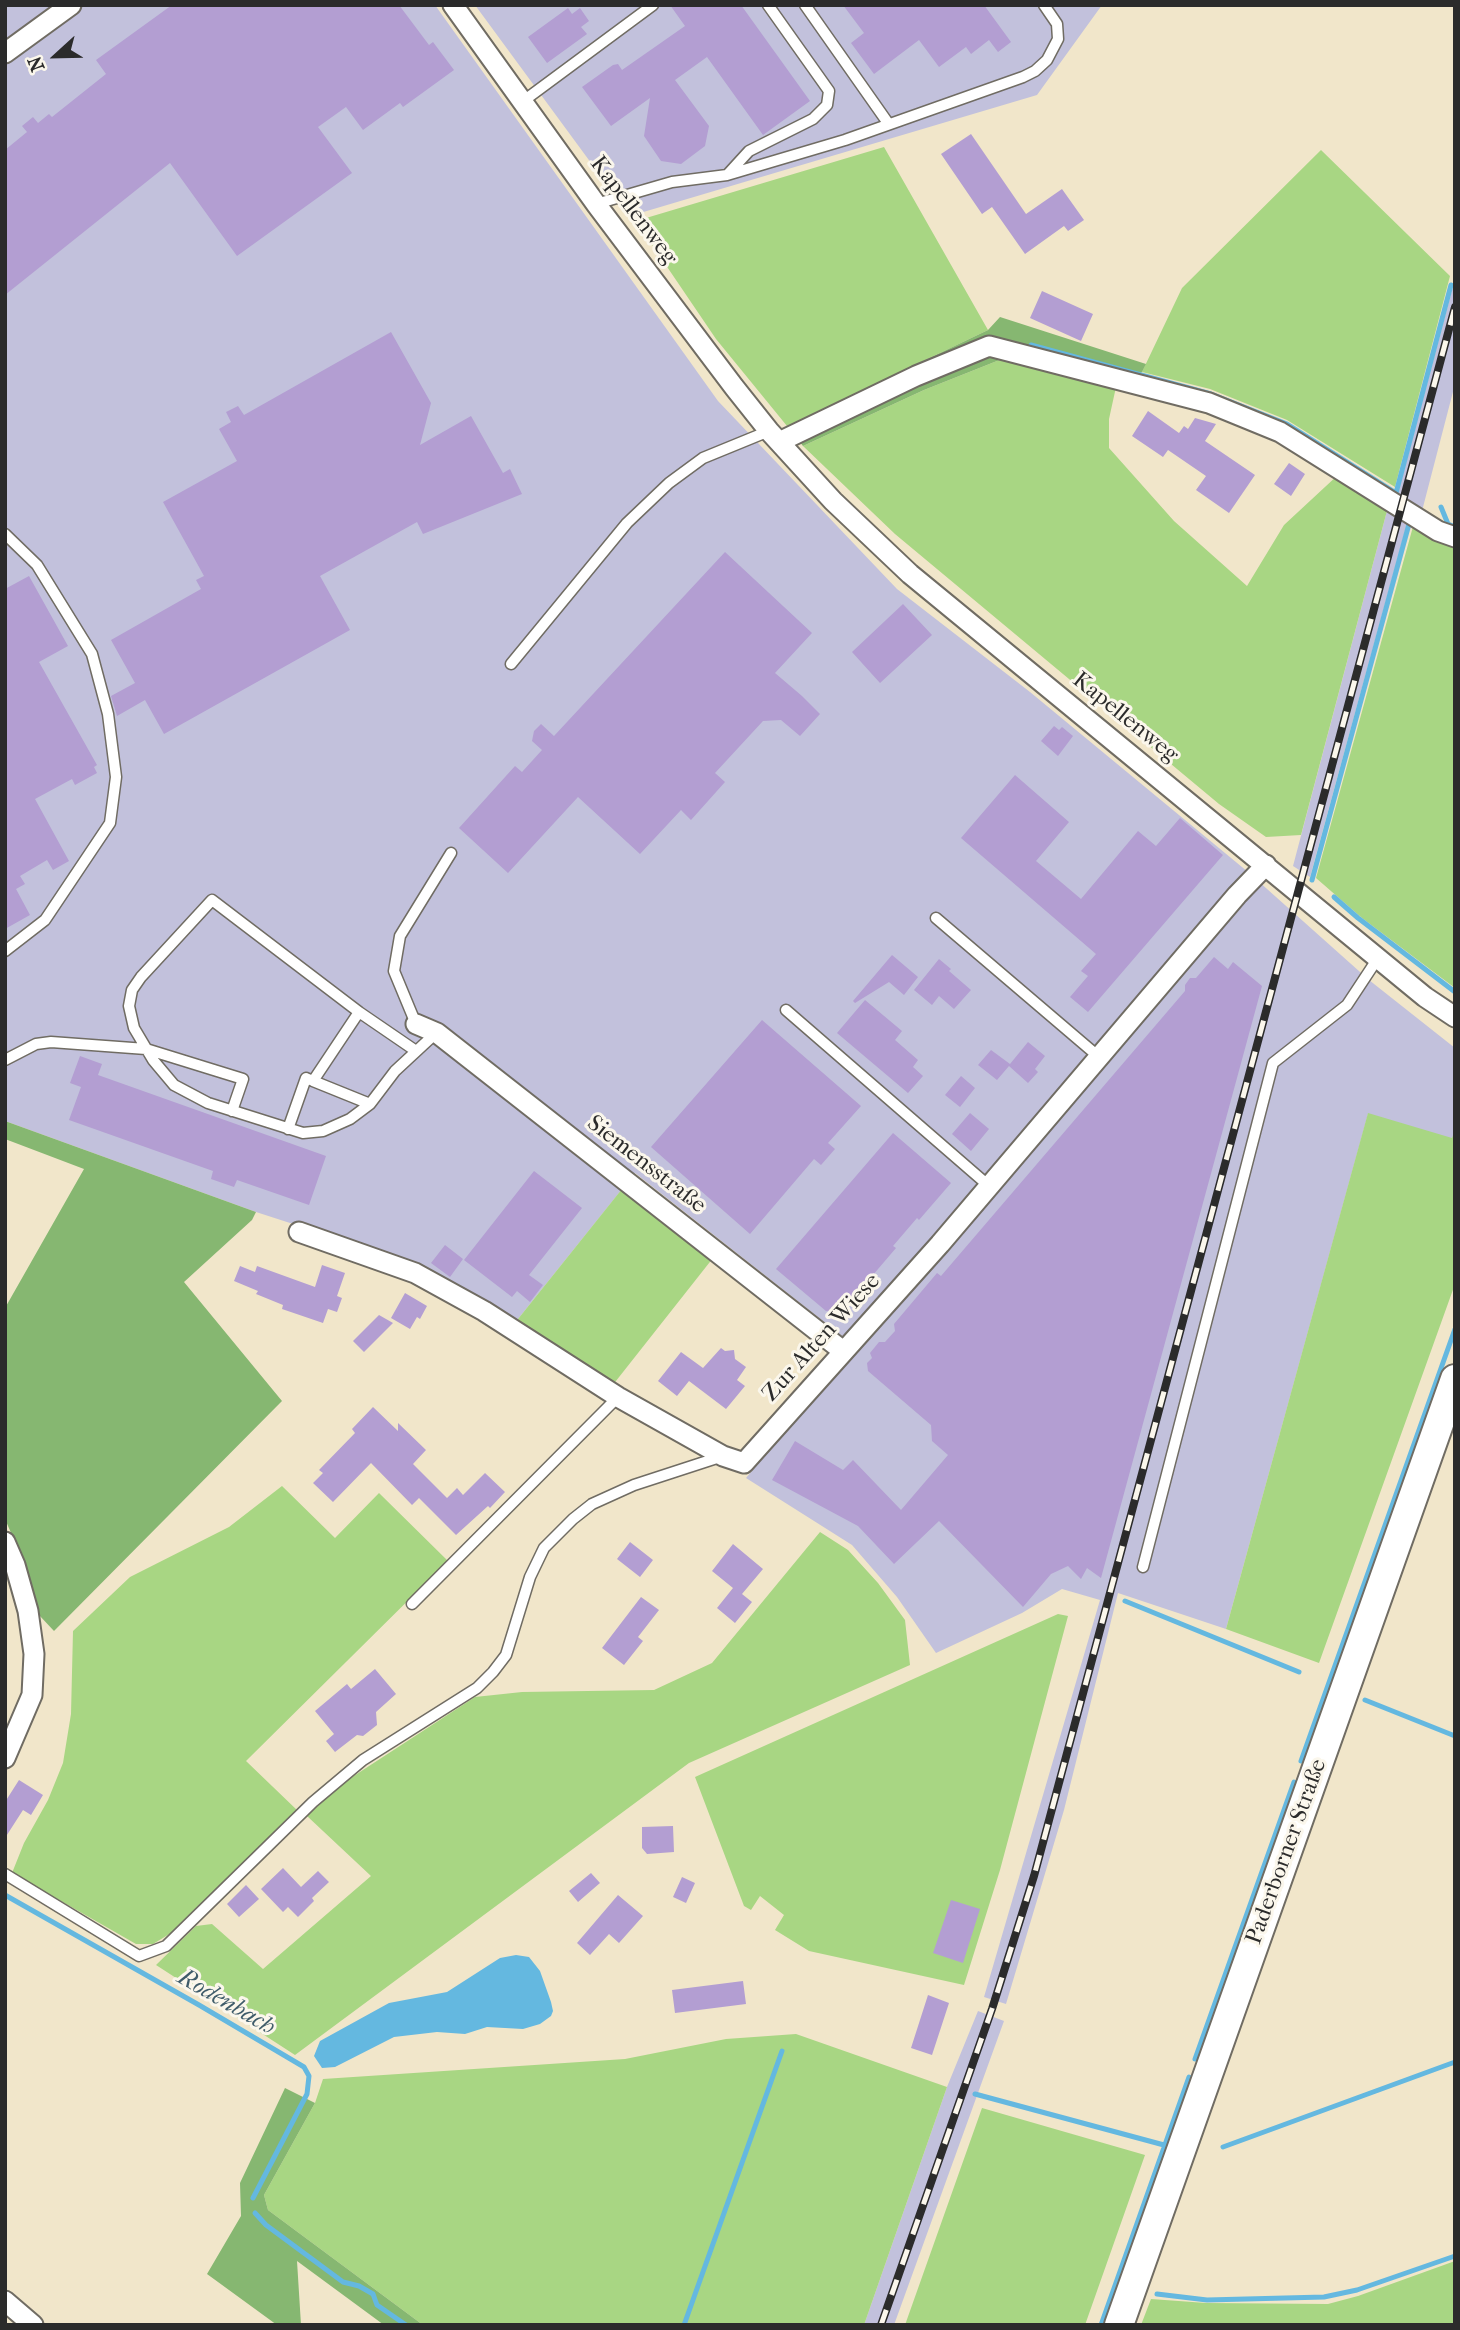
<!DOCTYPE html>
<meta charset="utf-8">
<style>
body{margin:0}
#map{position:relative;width:1460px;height:2330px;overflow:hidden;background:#f1e6ca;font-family:"IM FELL French Canon",serif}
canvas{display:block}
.frame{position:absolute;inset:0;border:7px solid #2b2b2b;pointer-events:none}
.north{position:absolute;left:21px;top:21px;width:70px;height:70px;-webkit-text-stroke:5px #fbf7ec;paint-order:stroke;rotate:248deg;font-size:19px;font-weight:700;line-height:28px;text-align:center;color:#2b2b2b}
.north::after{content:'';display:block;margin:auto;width:24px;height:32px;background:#2b2b2b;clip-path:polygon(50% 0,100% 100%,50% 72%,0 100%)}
</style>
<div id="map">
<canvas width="1460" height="2330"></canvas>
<div class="frame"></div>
<div class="north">N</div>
</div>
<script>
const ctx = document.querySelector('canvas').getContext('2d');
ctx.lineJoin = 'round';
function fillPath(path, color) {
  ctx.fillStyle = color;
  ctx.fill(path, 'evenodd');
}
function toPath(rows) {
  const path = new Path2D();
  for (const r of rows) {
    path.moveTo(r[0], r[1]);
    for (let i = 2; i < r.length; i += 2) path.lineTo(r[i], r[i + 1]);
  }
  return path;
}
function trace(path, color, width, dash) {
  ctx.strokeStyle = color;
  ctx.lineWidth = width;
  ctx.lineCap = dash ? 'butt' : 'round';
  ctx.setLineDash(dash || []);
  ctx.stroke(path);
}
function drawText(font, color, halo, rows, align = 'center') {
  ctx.font = font + ' "IM FELL French Canon",serif';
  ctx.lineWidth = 6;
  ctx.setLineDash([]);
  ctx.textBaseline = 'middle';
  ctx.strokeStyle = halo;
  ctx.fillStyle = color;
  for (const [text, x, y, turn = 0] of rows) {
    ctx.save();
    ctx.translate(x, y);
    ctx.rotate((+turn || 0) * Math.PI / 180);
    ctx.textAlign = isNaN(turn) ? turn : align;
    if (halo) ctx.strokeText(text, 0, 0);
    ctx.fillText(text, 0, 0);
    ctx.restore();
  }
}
fillPath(toPath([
 [5,5,435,5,718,401,897,589,1030,692,1248,872,1369,980,1455,1048,1455,1130,1452,1139,1368,1114,1226,1629,1118,1593,1064,1810,1006,2004,984,1997,1100,1600,1062,1589,1022,1613,936,1653,897,1597,852,1545,746,1478,856,1347,635,1173,514,1324,420,1265,256,1212,5,1121],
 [475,5,1102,5,1037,95,630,216],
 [1455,279,1455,384,1422,511,1397,497],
 [1388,507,1408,520,1310,877,1293,866],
 [978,2011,1004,2021,894,2325,864,2325,947,2087]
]), '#c2c1dc');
fillPath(toPath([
 [884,147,988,330,787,426,716,339,636,221],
 [1321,150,1450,276,1395,487,1287,420,1210,389,1142,372,1182,288],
 [1002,359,1116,387,1109,419,1109,448,1174,521,1247,586,1284,525,1339,474,1388,507,1301,835,1266,837,1219,804,895,534,803,446,924,390],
 [1414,523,1455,544,1455,988,1362,918,1316,878],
 [1368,1113,1452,1138,1455,1130,1455,1284,1319,1663,1226,1629],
 [622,1189,713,1258,612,1386,514,1324],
 [282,1486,335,1538,379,1493,448,1561,246,1761,298,1811,176,1930,153,1944,136,1944,12,1873,24,1843,48,1800,63,1763,71,1714,73,1631,130,1577,229,1527],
 [820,1532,848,1550,878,1583,905,1620,910,1665,689,1763,295,2055,156,1965,196,1926,212,1924,263,1969,371,1876,307,1816,343,1783,475,1697,522,1692,654,1690,712,1663],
 [1058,1614,1068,1616,1000,1870,964,1985,809,1951,775,1930,784,1915,760,1896,751,1910,744,1906,695,1777],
 [796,2034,947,2087,864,2325,423,2325,268,2210,264,2195,315,2103,323,2079,625,2059,726,2039],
 [982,2108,1145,2155,1085,2325,905,2325],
 [1455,2261,1455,2325,1141,2325,1151,2299,1206,2303,1328,2304,1358,2296]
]), '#a8d683');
fillPath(toPath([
 [1000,317,1146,364,1142,372,1116,387,1002,359,924,390,803,446,787,426,988,330],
 [5,1121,256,1212,252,1220,184,1282,282,1401,54,1631,39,1615,24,1563,5,1519,5,1308,84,1169,5,1139],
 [285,2088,315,2103,264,2195,268,2210,423,2325,384,2325,297,2261,301,2325,277,2325,207,2274,241,2216,240,2183]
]), '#86b771');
fillPath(toPath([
 [516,1955,529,1957,540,1971,551,2002,553,2011,551,2016,540,2024,523,2029,487,2027,465,2034,437,2032,394,2037,335,2067,322,2068,314,2056,320,2041,389,2003,447,1992,500,1958]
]), '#64b8e0');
trace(toPath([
 [1031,345,1211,394,1287,424,1396,493,1451,285],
 [1441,507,1448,524,1455,527],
 [1312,880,1409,524],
 [1334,897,1358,918,1455,992],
 [1125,1601,1299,1672],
 [1365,1700,1455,1736],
 [1301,1761,1455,1329],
 [5,1895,199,2005,304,2067,309,2076,307,2094,253,2198],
 [1195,2059,1294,1782],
 [975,2094,1164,2145],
 [1223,2147,1455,2062],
 [255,2213,266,2225,343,2282,359,2286,373,2294,377,2305,406,2325],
 [1157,2294,1207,2300,1324,2297,1357,2290,1455,2256],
 [684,2325,782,2051],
 [1101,2325,1189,2077]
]), '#64b8e0', 5);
fillPath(toPath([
 [172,5,399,5,429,45,433,42,454,70,403,107,400,103,363,130,346,107,318,127,352,173,237,256,170,163,5,295,5,150,27,132,22,126,33,117,38,123,49,114,52,117,106,74,96,60],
 [670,5,741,5,810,101,763,135,707,57,675,80,709,126,705,146,681,164,661,161,644,136,650,98,611,126,582,87,613,65,618,64,622,70,685,26],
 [843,5,984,5,1011,42,998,52,989,40,971,54,966,47,939,67,919,40,874,74,851,43,864,33],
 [568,8,572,14,580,8,589,21,581,27,587,34,547,63,528,37],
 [971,134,1026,214,1062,189,1084,220,1068,231,1064,226,1025,254,992,207,982,214,941,154],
 [1042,291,1093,314,1081,341,1030,318],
 [391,332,431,403,420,445,471,416,503,473,510,469,522,494,423,534,417,522,320,576,350,630,164,734,145,700,117,716,111,696,135,683,111,640,201,589,196,580,204,576,163,502,237,461,219,429,231,422,226,412,238,406,244,415],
 [1148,411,1179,433,1184,426,1188,429,1195,418,1216,424,1205,441,1255,475,1229,513,1196,490,1206,476,1168,450,1163,457,1132,436],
 [1289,463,1305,474,1291,496,1274,484],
 [725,552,812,633,775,673,802,696,820,714,800,736,781,720,763,721,715,773,725,782,691,820,681,810,640,854,578,797,508,873,459,828,515,766,522,772,542,750,532,741,534,731,541,724,554,736],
 [29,576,68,646,39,662,97,765,94,767,97,773,75,785,72,779,35,799,69,861,53,870,47,860,20,876,25,884,16,889,30,915,5,929,5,589],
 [903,604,932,635,880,683,852,652],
 [1054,726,1059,730,1062,727,1073,736,1058,756,1041,741],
 [1015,775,1069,822,1036,861,1081,899,1138,831,1156,846,1180,818,1223,855,1088,1012,1070,997,1088,976,1081,971,1096,954,961,838],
 [892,955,918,977,904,995,889,982,855,1003,853,1001],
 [1214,957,1228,969,1233,962,1262,986,1101,1578,1087,1568,1081,1579,1068,1566,1051,1574,1023,1607,939,1521,894,1564,858,1526,772,1480,795,1441,843,1470,853,1460,901,1510,948,1455,932,1441,931,1425,868,1371,867,1363,872,1358,870,1353,879,1342,885,1342,895,1331,894,1324,937,1273,941,1276,1185,991,1185,985,1190,978,1196,978],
 [939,959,951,969,949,971,971,990,954,1009,939,996,932,1005,914,990],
 [865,1000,902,1031,895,1040,918,1060,913,1067,923,1076,908,1093,837,1033],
 [762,1020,861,1106,828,1143,835,1149,821,1165,814,1159,750,1234,651,1147],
 [1028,1042,1045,1056,1035,1069,1038,1072,1028,1083,1009,1066,997,1080,978,1065,991,1050,1010,1064],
 [80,1056,102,1064,98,1075,326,1156,309,1205,237,1180,234,1187,211,1179,213,1171,69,1120,81,1087,70,1083],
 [961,1076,975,1088,960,1107,945,1095],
 [970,1113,989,1129,971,1151,952,1134],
 [893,1133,951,1183,919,1220,917,1218,893,1246,896,1248,843,1310,826,1311,776,1269],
 [534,1171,582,1208,529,1275,543,1285,530,1302,517,1291,512,1297,464,1260],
 [445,1245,463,1259,450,1277,431,1263],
 [322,1265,345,1273,337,1296,342,1298,337,1312,328,1309,323,1323,282,1309,283,1305,256,1294,258,1291,234,1281,240,1266,255,1272,257,1266,315,1287],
 [405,1293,427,1306,420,1319,417,1317,410,1329,391,1318],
 [379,1315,393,1323,364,1352,353,1341],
 [721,1348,725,1351,734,1350,735,1359,746,1367,737,1380,745,1386,726,1409,689,1381,677,1396,658,1381,681,1352,703,1368],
 [373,1407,398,1431,398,1423,426,1450,413,1464,447,1498,457,1488,463,1495,485,1473,505,1492,490,1508,488,1506,456,1535,419,1498,412,1505,371,1463,333,1502,313,1483,323,1473,319,1470,355,1433,352,1429],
 [630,1542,653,1560,640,1577,617,1559],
 [733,1544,763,1569,742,1594,752,1602,735,1623,717,1608,733,1588,712,1571],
 [641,1597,659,1610,638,1637,643,1641,624,1665,602,1648],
 [375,1669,396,1694,376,1712,377,1725,363,1736,357,1735,335,1752,326,1741,334,1734,315,1711,347,1684,351,1689],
 [19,1780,43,1795,31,1815,23,1810,5,1838,5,1802],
 [673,1826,674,1852,647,1854,642,1848,642,1827],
 [283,1868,301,1887,318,1871,329,1882,312,1898,314,1901,298,1917,288,1907,283,1912,261,1889],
 [591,1873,600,1883,578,1902,569,1891],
 [682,1877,695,1883,686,1903,673,1897],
 [246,1885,259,1899,239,1917,227,1904],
 [618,1895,643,1916,619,1943,609,1934,590,1955,577,1943],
 [951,1900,980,1909,963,1963,933,1953],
 [743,1981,746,2004,675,2013,672,1990],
 [928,1995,949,2003,932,2055,911,2048]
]), '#b39ed2');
const lane = toPath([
 [805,5,888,123],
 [522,102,653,5],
 [728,174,749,151,813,119,827,105,829,91,768,5],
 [596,204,672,182,727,175,845,140,1023,77,1035,71,1047,60,1058,39,1057,24,1044,5],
 [5,534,37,565,92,654,108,714,116,777,110,823,45,920,5,951],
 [511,664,627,523,669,483,703,458,769,431],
 [936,918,1099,1057],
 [786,1010,989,1186],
 [359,1012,416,1051],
 [416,1024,394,971,400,936,451,853],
 [5,1060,36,1044,51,1042,146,1049,243,1079,232,1111],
 [370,1104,313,1081,359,1012,212,900,141,977,132,990,129,1006,134,1028,153,1060,174,1085,208,1103,303,1133,323,1131,350,1119,370,1104,395,1071,436,1033],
 [288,1129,306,1078,313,1081],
 [1143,1567,1273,1063,1347,1005,1378,958],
 [412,1604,618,1397],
 [5,1874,139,1956,166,1946,313,1802,363,1760,477,1688,493,1672,506,1655,530,1577,544,1548,573,1519,592,1504,634,1485,723,1456]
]);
const street = toPath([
 [453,5,596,204,734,387,769,431,833,501,910,574,1425,997,1455,1017],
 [5,53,71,5],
 [779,442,916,376,989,346,1209,403,1280,432,1438,531,1455,537],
 [416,1024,437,1033,843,1351],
 [299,1232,415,1273,484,1311,618,1397,723,1456,744,1463,940,1244,1237,895,1266,865],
 [5,1542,15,1565,28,1611,34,1654,32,1695,5,1758],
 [5,2301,33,2325]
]);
const secondary = toPath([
 [1119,2325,1455,1379]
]);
trace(lane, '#706c63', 13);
trace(street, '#706c63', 23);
trace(secondary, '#706c63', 32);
trace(lane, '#fff', 10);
trace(street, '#fff', 19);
trace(secondary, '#fff', 28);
const rail = toPath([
 [881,2325,992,2009,1034,1876,1455,307]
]);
trace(rail, '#2b2b2b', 8);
trace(rail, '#fbf7ec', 5, [16]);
drawText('23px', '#2b2b2b', '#fbf7ec', [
 ["Kapellenweg",633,211,53],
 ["Kapellenweg",1125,718,39],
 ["Siemensstraße",646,1165,38],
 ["Zur Alten Wiese",822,1338,-48],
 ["Paderborner Straße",1287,1852,-70]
]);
drawText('italic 24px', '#3f5c6a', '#fbf7ec', [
 ["Rodenbach",226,2003,30]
]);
</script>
